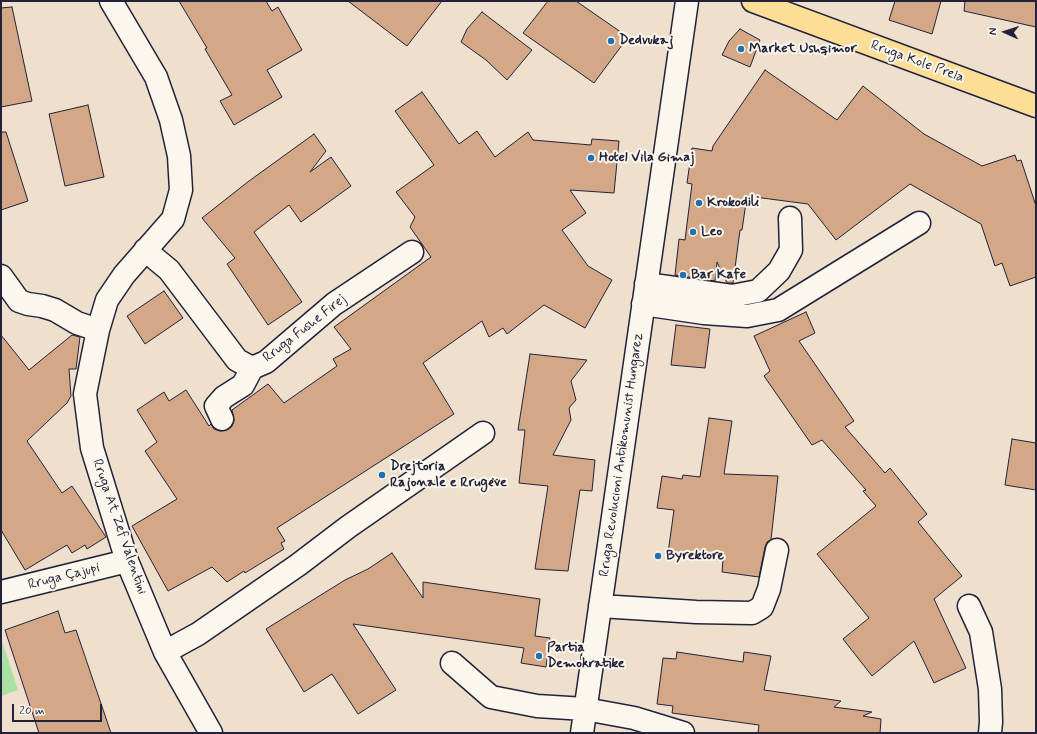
<!DOCTYPE html>
<meta charset="utf-8">
<style>
body{margin:0}
#map{position:relative;width:1037px;height:734px;overflow:hidden;background:#efdfcd;font-family:Mynerve,sans-serif}
canvas{display:block}
.frame{position:absolute;inset:0;border:2px solid #22223b;pointer-events:none}
.north{position:absolute;left:985px;top:12px;width:40px;height:40px;-webkit-text-stroke:3px #fbf7ec;paint-order:stroke;rotate:273deg;font-size:11px;font-weight:700;line-height:16px;text-align:center;color:#22223b}
.north::after{content:'';display:block;margin:auto;width:14px;height:18px;background:#22223b;clip-path:polygon(50% 0,100% 100%,50% 72%,0 100%)}
.scale{position:absolute;left:12px;top:704px;width:90px;height:18px;box-sizing:border-box;border:2px solid #22223b;border-top:0;padding-left:5px;font-size:12px;line-height:14px;white-space:nowrap;color:#22223b;-webkit-text-stroke:3px #fbf7ec;paint-order:stroke}
</style>
<div id="map">
<canvas width="1037" height="734"></canvas>
<div class="frame"></div>
<div class="north">N</div>
<div class="scale">20 m</div>
</div>
<script>
const ctx = document.querySelector('canvas').getContext('2d');
ctx.lineJoin = 'round';
function fillPath(path, color) {
  ctx.fillStyle = color;
  ctx.fill(path, 'evenodd');
}
function toPath(rows) {
  const path = new Path2D();
  for (const r of rows) {
    path.moveTo(r[0], r[1]);
    for (let i = 2; i < r.length; i += 2) path.lineTo(r[i], r[i + 1]);
  }
  return path;
}
function trace(path, color, width, dash) {
  ctx.strokeStyle = color;
  ctx.lineWidth = width;
  ctx.lineCap = dash ? 'butt' : 'round';
  ctx.setLineDash(dash || []);
  ctx.stroke(path);
}
function drawText(font, color, halo, rows, align = 'center') {
  ctx.font = font + ' Mynerve,sans-serif';
  ctx.lineWidth = 4;
  ctx.setLineDash([]);
  ctx.textBaseline = 'middle';
  ctx.strokeStyle = halo;
  ctx.fillStyle = color;
  for (const [text, x, y, turn = 0] of rows) {
    ctx.save();
    ctx.translate(x, y);
    ctx.rotate((+turn || 0) * Math.PI / 180);
    ctx.textAlign = isNaN(turn) ? turn : align;
    if (halo) ctx.strokeText(text, 0, 0);
    ctx.fillText(text, 0, 0);
    ctx.restore();
  }
}
fillPath(toPath([
 [1,638,18,690,1,696]
]), '#a9e1a4');
const building = toPath([
 [179,1,266,1,272,11,278,7,302,50,267,70,282,97,234,125,220,101,232,95,205,49,207,48,179,1],
 [348,1,442,1,407,46,348,1],
 [548,1,576,1,628,37,594,83,523,33,548,1],
 [895,1,941,1,932,34,889,20,895,1],
 [965,1,1036,1,1036,27,964,11,965,1],
 [12,7,32,101,1,107,1,8,12,7],
 [482,12,532,50,507,80,486,60,461,42,467,29,482,12],
 [740,29,760,40,750,67,722,55,729,41,740,29],
 [765,70,837,120,863,86,924,134,982,166,1015,155,1017,161,1021,160,1036,206,1036,277,1010,286,1002,263,995,266,981,224,910,184,836,240,808,204,747,196,742,230,740,230,733,283,727,283,717,262,715,281,675,275,679,239,685,240,692,184,687,183,692,148,712,151,713,146,765,70],
 [422,92,459,144,477,131,495,157,528,132,533,140,591,145,592,139,619,141,614,193,570,190,586,213,562,230,588,266,612,280,585,328,544,305,507,334,503,328,489,337,482,321,423,363,454,414,277,528,285,541,281,543,284,549,245,573,244,571,227,582,212,567,168,591,132,526,177,499,145,451,157,442,137,410,164,392,169,401,186,390,209,426,211,424,214,429,220,431,227,430,232,426,234,421,232,410,268,384,284,403,337,366,333,359,351,349,334,327,431,257,410,227,415,217,396,192,434,165,395,111,422,92],
 [88,105,104,177,65,186,49,114,88,105],
 [1,132,6,132,28,201,1,210,1,132],
 [314,134,326,151,310,172,331,157,351,186,301,222,289,205,254,232,302,302,268,325,227,264,235,258,202,218,249,181,314,134],
 [164,291,183,318,145,344,127,316,164,291],
 [806,312,815,333,799,341,854,421,845,427,885,473,890,468,927,514,918,522,962,576,934,599,966,668,934,683,914,641,872,676,843,639,869,618,817,554,876,506,863,491,866,490,822,440,812,445,764,376,770,371,754,336,806,312],
 [676,325,710,329,705,368,671,365,676,325],
 [1,335,29,370,72,335,80,337,76,369,69,369,71,396,67,403,27,441,62,493,72,486,106,537,87,549,85,545,72,553,67,545,25,570,1,530,1,335],
 [530,354,587,360,571,381,576,400,569,408,571,420,553,455,595,460,592,491,580,490,568,571,535,569,548,486,519,483,525,430,518,430,530,354],
 [709,418,732,421,724,474,778,476,771,540,767,542,765,547,759,577,722,572,723,560,668,553,674,510,657,508,662,476,682,479,683,475,700,477,709,418],
 [1012,439,1036,443,1036,490,1005,485,1012,439],
 [392,553,423,598,423,582,540,599,535,636,550,638,546,667,521,663,524,648,353,624,396,690,358,714,332,674,304,692,266,629,345,580,368,569,392,553],
 [58,611,65,633,76,630,111,733,39,733,5,630,58,611],
 [677,652,743,662,744,652,771,656,764,690,841,701,834,707,872,712,863,716,881,719,880,733,758,733,759,725,672,713,673,706,657,704,663,658,676,659,677,652]
]);
fillPath(building, '#d4a786');
trace(building, '#22223b', 1);
const minor = toPath([
 [111,1,156,77,171,120,179,156,181,190,173,219,124,275,107,300,98,330,85,394,92,448,127,561,165,652,211,733],
 [145,250,169,270,237,360,252,368,266,362,334,304,412,252],
 [1,276,19,301,28,304,42,306,55,310,77,323,98,330],
 [646,284,732,296,758,291,779,271,791,250,790,218],
 [643,304,704,313,747,316,778,310,919,223],
 [222,419,216,406,224,397,243,385,252,368],
 [1,592,127,561],
 [600,606,696,612,752,613,762,607,769,589,777,550],
 [969,606,981,632,990,689,991,722,990,733],
 [165,652,198,634,298,565,348,527,483,433],
 [452,663,491,697,537,706,585,709,634,718,683,733],
 [582,733,687,1]
]);
const major = toPath([
 [753,1,1036,106]
]);
trace(minor, '#22223b', 25);
trace(major, '#22223b', 25);
trace(minor, '#fbf7ec', 22);
trace(major, '#fdde96', 22);
for (const [x, y, r, color] of [
 [611,41,4,"#1f6fb2"],
 [741,49,4,"#1f6fb2"],
 [591,158,4,"#1f6fb2"],
 [699,203,4,"#1f6fb2"],
 [693,232,4,"#1f6fb2"],
 [683,275,4,"#1f6fb2"],
 [382,475,4,"#1f6fb2"],
 [658,556,4,"#1f6fb2"],
 [539,656,4,"#1f6fb2"]
]) {
  const dot = new Path2D();
  dot.arc(x, y, r, 0, 2 * Math.PI);
  ctx.fillStyle = color;
  ctx.fill(dot);
  trace(dot, '#fbf7ec', 1.5);
}
drawText('bold 14px', '#22223b', '#fbf7ec', [
 ["Dedvukaj",619,41],
 ["Market Ushqimor",749,49],
 ["Hotel Vila Gimaj",599,158],
 ["Krokodili",707,203],
 ["Leo",701,232],
 ["Bar Kafe",691,275],
 ["Drejtoria",390,467],
 ["Rajonale e Rrugëve",390,483],
 ["Byrektore",666,556],
 ["Partia",547,648],
 ["Demokratike",547,664]
], 'left');
drawText('14px', '#22223b', '#fbf7ec', [
 ["Rruga Kole Prela",917,62,20],
 ["Rruga Fushe Firej",305,329,-38],
 ["Rruga Revolucioni Antikomunist Hungarez",622,455,-82],
 ["Rruga At Zef Valentini",119,527,71],
 ["Rruga Çajupi",64,577,-14]
]);
</script>
